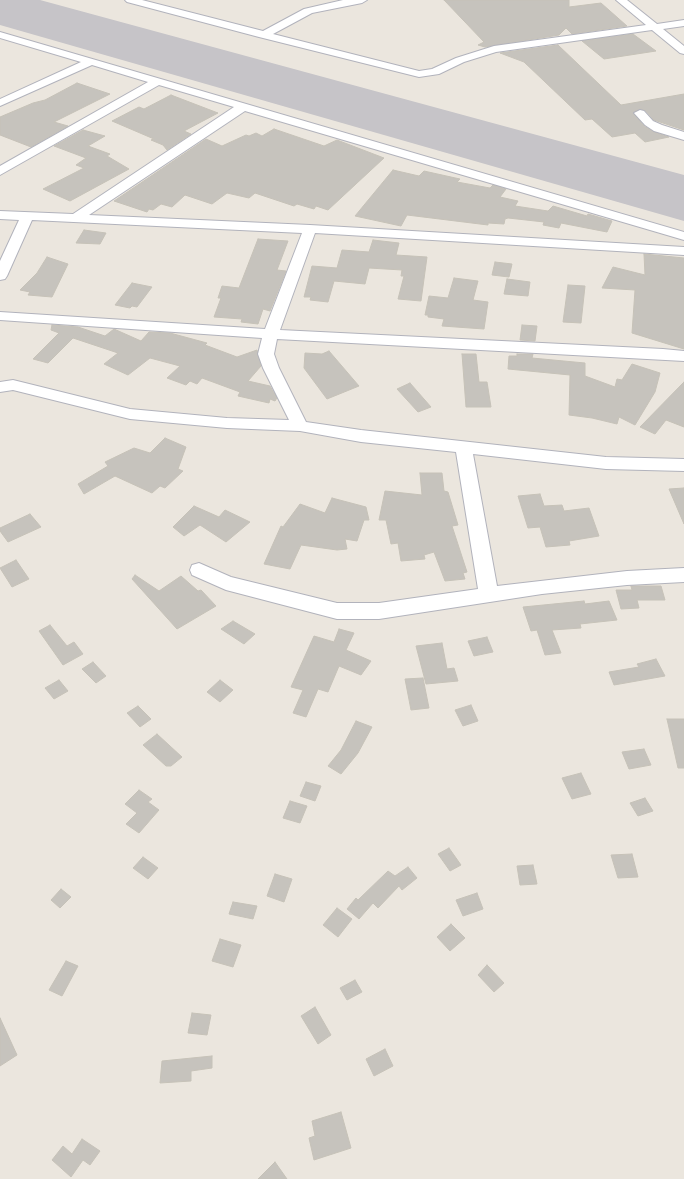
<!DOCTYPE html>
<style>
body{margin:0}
canvas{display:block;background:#ebe6de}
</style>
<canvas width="684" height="1179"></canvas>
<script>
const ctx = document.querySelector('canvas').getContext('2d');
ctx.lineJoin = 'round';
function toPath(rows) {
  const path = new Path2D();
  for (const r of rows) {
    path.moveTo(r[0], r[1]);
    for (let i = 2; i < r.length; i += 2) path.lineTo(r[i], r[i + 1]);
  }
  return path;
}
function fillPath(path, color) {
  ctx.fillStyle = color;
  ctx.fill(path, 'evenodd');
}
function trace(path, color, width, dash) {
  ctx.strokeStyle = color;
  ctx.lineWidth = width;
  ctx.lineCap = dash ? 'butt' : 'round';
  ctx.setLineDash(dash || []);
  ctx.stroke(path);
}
fillPath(toPath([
 [7,0,31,0,38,6,61,17,65,22,61,27,53,29,45,27,22,16,7,0]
]), '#c6c4c8');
fillPath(toPath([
 [0,0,40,0,684,175,684,221,0,25,0,0]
]), '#c6c4c8');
const building = toPath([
 [444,0,569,0,569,7,601,3,627,26,572,34,566,28,559,35,485,47,478,45,484,42,444,0],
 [633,34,656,51,604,59,582,41,633,34],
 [558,45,621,105,684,94,684,130,654,120,645,110,640,109,633,113,644,126,654,132,669,137,645,142,635,133,612,137,592,119,585,120,524,62,500,53,558,45],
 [77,83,110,94,54,122,68,126,31,147,0,135,0,117,33,103,45,100,77,83],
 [171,95,218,113,184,131,191,134,167,150,163,145,151,140,154,139,112,121,139,107,144,109,171,95],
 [274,129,324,146,337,140,384,158,328,210,316,206,314,209,297,204,294,206,255,193,249,198,227,193,212,204,185,195,172,207,161,204,153,210,149,209,147,212,114,201,206,139,222,146,246,135,249,136,256,133,262,136,274,129],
 [83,130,105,136,88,146,110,154,107,156,129,169,70,201,43,189,84,168,76,165,86,158,54,146,83,130],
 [393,170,419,176,424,171,460,179,457,182,490,188,493,185,506,189,500,197,518,201,515,206,548,211,553,206,587,216,588,214,612,221,607,232,561,223,559,228,543,225,544,222,508,218,505,219,504,224,488,223,488,225,407,215,401,226,355,216,393,170],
 [84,230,106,233,100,244,76,243,84,230],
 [258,239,288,241,277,270,286,271,270,311,263,309,258,324,241,322,242,319,214,317,221,298,218,298,222,286,239,288,258,239],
 [373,240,399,243,396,255,427,257,421,301,398,299,404,276,401,276,402,270,369,268,365,284,334,281,328,302,310,300,311,297,304,297,312,266,337,268,342,250,369,252,373,240],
 [644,254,684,258,684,349,632,333,635,290,602,288,613,267,645,275,644,254],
 [47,257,68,264,52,297,28,295,30,292,20,290,37,273,47,257],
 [495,262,512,264,509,277,492,275,495,262],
 [454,278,478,281,473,300,488,302,484,329,442,326,444,319,428,317,428,315,425,315,429,296,448,298,454,278],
 [507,279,530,282,528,296,504,294,507,279],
 [132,283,152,287,137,307,132,306,130,308,115,305,132,283],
 [568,285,585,286,581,323,563,322,568,285],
 [52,325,78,327,105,336,114,329,141,341,149,332,170,333,207,343,205,345,237,357,257,350,261,366,248,381,270,386,277,398,275,401,270,399,269,403,238,396,240,392,202,378,197,384,190,381,186,385,167,378,180,366,150,358,128,375,104,364,118,353,73,338,48,363,33,359,59,333,51,330,52,325],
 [522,325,537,326,535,341,520,340,522,325],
 [329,351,359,386,327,399,304,368,305,353,322,354,329,351],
 [462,354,476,354,479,382,487,382,491,407,466,407,462,354],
 [517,354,533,354,532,358,585,363,585,376,615,387,617,379,622,380,632,364,660,373,655,392,635,425,619,417,617,424,592,418,569,415,570,375,508,369,509,356,517,356,517,354],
 [684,382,684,427,666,420,655,434,640,427,684,382],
 [410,383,431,407,418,412,397,389,410,383],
 [165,438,186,447,178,469,183,471,165,488,160,486,152,493,115,476,84,494,78,484,108,466,105,462,134,448,150,453,165,438],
 [420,473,442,473,444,491,448,492,458,525,452,526,467,572,463,573,465,579,445,581,434,552,424,555,425,559,401,561,398,543,391,544,386,520,379,520,385,491,422,495,420,473],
 [684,488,684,524,669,489,684,488],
 [540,494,544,506,562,505,564,511,589,508,599,536,569,541,570,545,546,547,540,527,528,528,518,496,540,494],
 [332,498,366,507,369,520,364,520,357,541,345,539,347,549,337,550,301,545,290,569,264,564,281,526,283,527,300,504,325,513,332,498],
 [194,506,219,517,225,510,250,522,226,542,200,525,184,536,173,527,194,506],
 [30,514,41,527,8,542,0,531,0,528,30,514],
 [16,560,29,579,12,587,0,568,16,560],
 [135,575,159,591,181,576,198,591,201,590,216,606,177,629,132,579,135,575],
 [631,586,661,586,665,600,637,600,639,608,621,609,616,590,632,590,631,586],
 [584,601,585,604,609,601,617,620,580,624,581,628,552,630,561,653,545,655,537,630,531,631,523,607,584,601],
 [233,621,255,634,244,644,221,629,233,621],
 [50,625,67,646,74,642,83,654,63,665,39,631,50,625],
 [339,629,354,633,346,650,371,661,361,675,339,666,328,692,318,689,306,717,293,713,303,690,291,687,314,636,334,642,339,629],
 [487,637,493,652,474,656,468,641,487,637],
 [442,643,447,669,454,668,458,681,426,684,416,646,442,643],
 [656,659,665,676,614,685,609,672,639,667,637,664,656,659],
 [93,662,106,676,96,683,82,669,93,662],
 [423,678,429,708,411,710,405,679,423,678],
 [59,680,68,691,54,699,45,688,59,680],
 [220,680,233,690,220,702,207,692,220,680],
 [471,705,478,721,463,726,455,710,471,705],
 [138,706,151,719,140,727,127,713,138,706],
 [667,719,684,719,684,768,678,768,667,719],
 [356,721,372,727,358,753,341,774,328,766,341,750,356,721],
 [157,734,182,757,171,766,166,766,143,745,157,734],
 [644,749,651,765,629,769,622,752,644,749],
 [581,773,591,794,572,799,562,778,581,773],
 [306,782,321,786,315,801,300,796,306,782],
 [139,790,152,799,148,802,159,810,139,833,126,824,137,813,125,804,139,790],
 [645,798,653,811,638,816,630,803,645,798],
 [290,801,307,806,300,823,283,818,290,801],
 [449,848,461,865,450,871,438,854,449,848],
 [632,854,638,877,618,878,611,855,632,854],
 [143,857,158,868,148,879,133,868,143,857],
 [533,865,537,884,520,885,517,866,533,865],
 [408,867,417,878,402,890,399,886,378,908,373,903,359,919,347,909,356,898,358,900,388,871,395,876,408,867],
 [275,874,292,879,284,902,267,896,275,874],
 [61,889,71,897,60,908,51,900,61,889],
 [477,893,483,909,463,916,456,900,477,893],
 [233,902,257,906,253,919,229,914,233,902],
 [337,908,352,919,338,937,323,925,337,908],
 [451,924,465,938,450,951,437,937,451,924],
 [220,939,241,945,233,967,212,961,220,939],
 [66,961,78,966,62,996,49,990,66,961],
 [487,965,504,983,494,992,478,975,487,965],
 [355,980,362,992,347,1000,340,988,355,980],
 [315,1007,331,1035,318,1044,301,1016,315,1007],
 [192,1013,211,1015,207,1035,188,1033,192,1013],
 [0,1018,17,1055,0,1066,0,1018],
 [385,1049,393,1066,374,1076,366,1059,385,1049],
 [212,1056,212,1068,191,1071,191,1081,160,1083,162,1061,212,1056],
 [341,1112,351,1148,314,1160,309,1138,315,1136,312,1121,341,1112],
 [82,1139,100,1151,90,1165,83,1160,71,1177,52,1160,63,1146,72,1154,82,1139],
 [275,1162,287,1179,258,1179,275,1162]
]);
fillPath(building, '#c6c3bd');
trace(building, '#c6c2b8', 1);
const street = toPath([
 [125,0,142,0,263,31,304,9,343,0,367,0,362,3,312,13,273,34,419,71,432,69,456,58,494,46,646,25,616,0,627,0,657,24,684,20,684,26,663,29,684,46,684,54,680,53,652,30,496,52,464,62,439,74,419,77,259,37,127,2,125,0],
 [0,32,684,232,684,240,245,111,89,215,310,225,684,247,684,255,315,233,280,330,663,349,684,351,684,361,277,339,274,354,279,368,306,422,361,430,606,457,684,459,684,471,606,469,473,454,497,586,627,571,684,568,684,582,627,585,542,594,379,619,337,619,226,590,192,575,190,570,192,565,199,563,231,577,337,603,379,603,478,589,456,452,361,442,300,431,227,428,130,419,13,390,0,392,0,382,13,380,130,409,227,418,289,420,263,368,258,354,262,338,0,320,0,312,265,329,302,233,32,220,7,276,5,279,0,280,0,261,19,220,0,219,0,211,73,214,234,107,159,85,0,175,0,166,148,82,92,65,0,106,0,99,81,62,0,38,0,32],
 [640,110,644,111,653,121,662,125,684,132,684,140,654,131,645,125,634,113,640,110]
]);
trace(street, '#b2b3bc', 2);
fillPath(street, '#fff');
</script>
